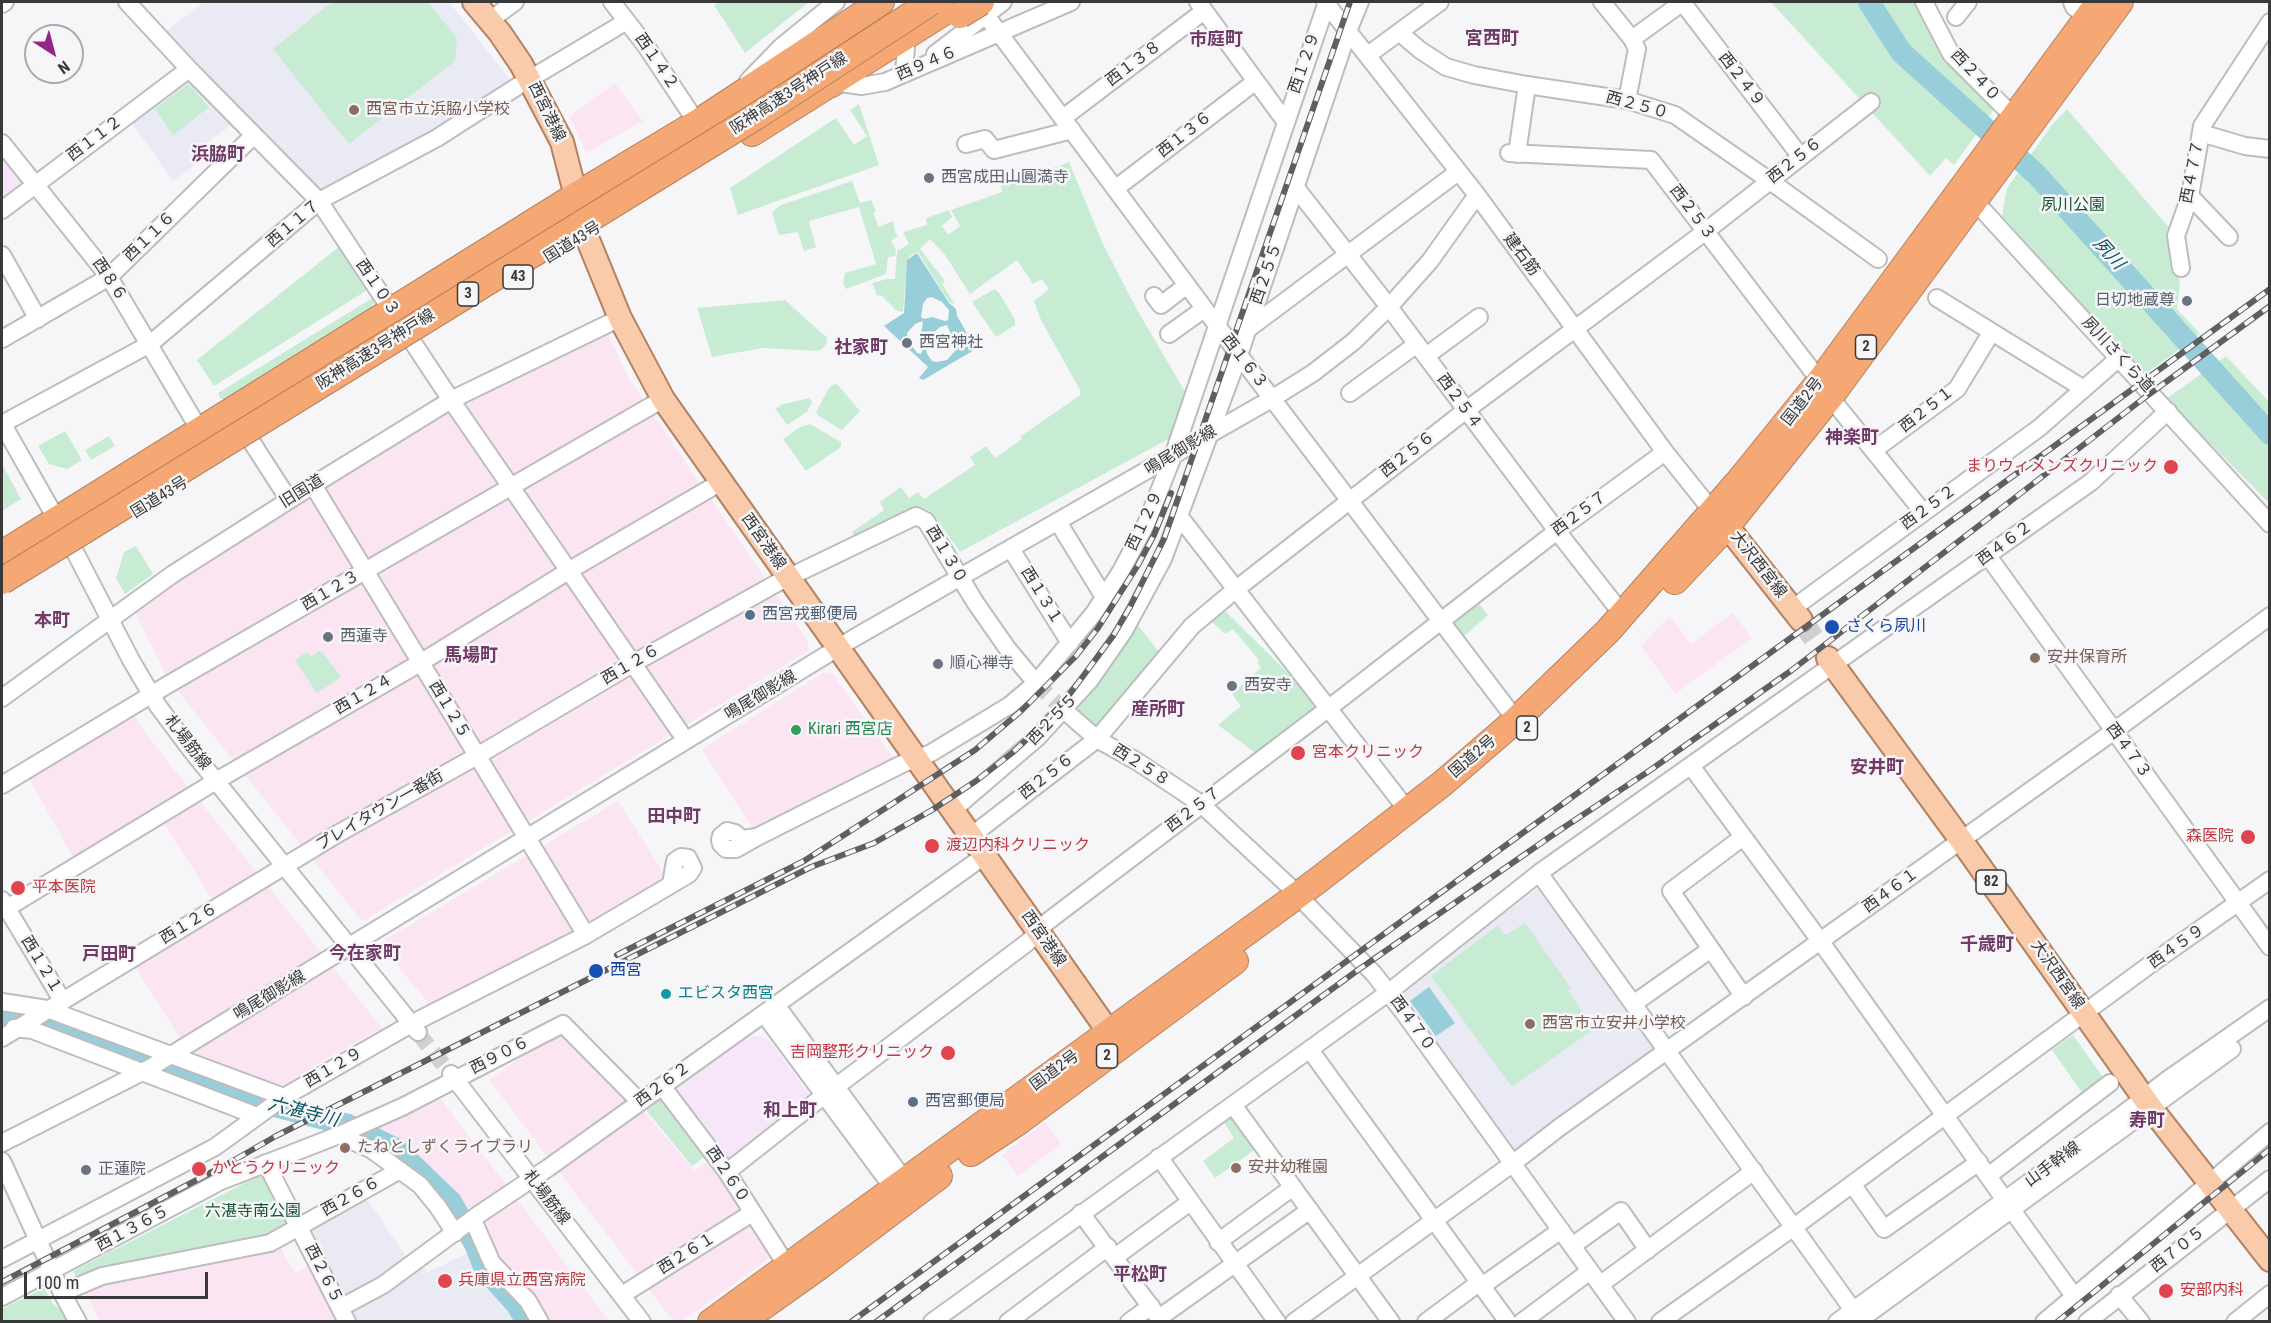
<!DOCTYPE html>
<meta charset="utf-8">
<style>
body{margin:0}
#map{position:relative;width:2271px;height:1323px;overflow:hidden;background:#f6f6f8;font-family:"Roboto Condensed",sans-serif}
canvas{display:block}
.frame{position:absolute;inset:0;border:3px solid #39393a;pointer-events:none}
.north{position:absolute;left:24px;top:24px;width:60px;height:60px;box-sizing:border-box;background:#f6f6f8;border:2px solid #aaaaac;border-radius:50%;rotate:144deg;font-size:16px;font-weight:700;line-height:24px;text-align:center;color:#39393a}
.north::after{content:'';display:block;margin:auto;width:21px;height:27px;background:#952586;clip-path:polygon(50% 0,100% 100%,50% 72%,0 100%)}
.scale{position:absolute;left:24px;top:1272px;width:184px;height:27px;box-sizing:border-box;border:3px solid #39393a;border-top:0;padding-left:8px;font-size:18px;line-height:21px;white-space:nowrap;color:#39393a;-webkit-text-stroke:4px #f6f6f8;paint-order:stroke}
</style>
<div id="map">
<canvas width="2271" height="1323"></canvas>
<div class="frame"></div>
<div class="north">N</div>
<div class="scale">100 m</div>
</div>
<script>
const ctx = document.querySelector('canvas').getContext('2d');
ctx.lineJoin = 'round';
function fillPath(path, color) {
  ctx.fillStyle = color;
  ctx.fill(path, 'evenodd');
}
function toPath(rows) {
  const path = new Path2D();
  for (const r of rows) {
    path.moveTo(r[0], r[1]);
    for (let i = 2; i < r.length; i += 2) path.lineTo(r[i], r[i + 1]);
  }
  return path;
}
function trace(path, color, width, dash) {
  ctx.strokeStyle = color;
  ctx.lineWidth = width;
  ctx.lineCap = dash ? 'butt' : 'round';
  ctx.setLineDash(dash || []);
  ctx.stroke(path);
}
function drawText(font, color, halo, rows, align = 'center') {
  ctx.font = font + ' "Roboto Condensed","Noto Sans JP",sans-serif';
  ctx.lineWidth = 5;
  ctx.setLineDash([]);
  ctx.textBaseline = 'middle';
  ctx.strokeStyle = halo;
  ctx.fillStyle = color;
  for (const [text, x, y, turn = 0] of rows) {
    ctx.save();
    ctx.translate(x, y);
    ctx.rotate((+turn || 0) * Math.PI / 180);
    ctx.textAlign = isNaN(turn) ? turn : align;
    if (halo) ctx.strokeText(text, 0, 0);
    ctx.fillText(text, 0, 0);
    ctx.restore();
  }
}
fillPath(toPath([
 [615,83,643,121,590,151,585,150,569,117],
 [607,332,629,379,808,641,808,651,365,920,361,920,177,690,167,677,134,610,216,553,446,414],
 [1733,613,1752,638,1675,694,1641,646,1669,616,1691,644],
 [824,672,833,674,893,758,753,829,702,749],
 [133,714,160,752,382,1028,319,1063,278,1090,194,1061,135,966,221,913,156,811,74,859,29,778],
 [618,801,666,877,590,924,430,1005,384,949,385,940],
 [565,1033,641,1108,695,1171,711,1159,774,1255,682,1321,673,1321,489,1080,528,1052],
 [441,1099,609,1321,545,1321,496,1262,481,1227,463,1213,405,1143,376,1128],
 [1045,1122,1061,1144,1018,1176,1002,1155],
 [278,1243,295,1273,313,1263,343,1321,100,1321,83,1289,105,1280]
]), '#fbe5f3');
fillPath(toPath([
 [2,154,24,181,2,200],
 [751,1036,764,1037,771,1042,811,1097,729,1161,724,1160,670,1090]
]), '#f7e6f9');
fillPath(toPath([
 [204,2,449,2,512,82,436,132,327,191,318,192,164,33],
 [187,80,193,82,234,123,194,152,200,161,173,181,131,122],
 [1541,887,1660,1050,1514,1154,1400,997,1401,988],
 [364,1194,406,1257,383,1275,347,1295,340,1292,307,1225],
 [471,1251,481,1274,509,1304,518,1321,356,1322,351,1314,353,1309,393,1289,423,1266,427,1273]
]), '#e9eaf3');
fillPath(toPath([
 [332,2,428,2,457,38,455,61,349,144,273,49],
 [720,2,809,2,745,53,714,5],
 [1771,2,1920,2,1932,39,1998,104,1954,165,1946,158,1930,176],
 [188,84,209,107,173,135,155,109],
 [859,104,879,165,738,215,730,188,836,118,854,145,867,136,850,110],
 [2067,109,2172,231,2180,285,2177,309,2200,334,2144,375,2002,216,2007,188,2052,125],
 [1069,162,1103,244,1136,308,1187,395,1170,438,960,552,932,512,922,507,912,508,854,535,852,532,884,510,880,502,901,487,909,498,918,492,924,499,975,465,970,457,986,446,995,458,1022,439,1021,436,1079,396,1081,392,1041,320,1034,301,1049,289,1042,279,1033,284,1017,260,970,294,945,255,930,239,920,249,945,281,942,284,955,304,949,302,918,252,911,255,907,260,903,312,897,311,882,296,877,295,872,283,887,279,895,279,897,251,909,244,903,232,927,225,926,218,949,210,952,217,942,226,948,235,960,226,951,210,1002,192,1000,177,1057,167],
 [852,181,860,203,871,200,876,211,873,213,879,227,893,221,895,232,898,236,891,241,896,250,895,256,888,257,886,274,846,289,843,283,845,273,876,264,859,207,809,221,816,247,804,251,798,232,779,235,772,212,781,205],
 [340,246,369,289,214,386,197,360],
 [995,289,1000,294,1015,320,1015,325,996,337,972,302],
 [374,297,376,300,368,311,228,399,221,399,218,393],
 [785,300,826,337,827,342,823,348,818,351,763,348,712,357,697,308],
 [2226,356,2269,402,2269,503,2166,399],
 [835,384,838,385,860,411,842,430,819,416,816,412,829,388],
 [810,398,812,403,807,412,787,425,775,408,780,407,779,405],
 [810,424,841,442,841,447,806,471,783,439,800,427],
 [65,431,82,460,67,469,49,464,38,446],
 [109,436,115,446,91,460,85,450],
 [2,464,21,499,2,511],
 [136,546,153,574,125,594,116,578,124,552],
 [1475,599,1488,615,1461,639,1450,625],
 [1221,607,1308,693,1318,707,1257,754,1218,725,1241,706,1232,694,1261,668,1257,662,1259,660,1233,629,1225,634,1208,618],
 [1135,622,1160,653,1095,730,1071,710],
 [319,651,323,653,341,677,317,693,295,660,307,652,311,657],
 [1525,923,1571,988,1568,991,1594,1029,1512,1087,1431,976,1497,926,1506,935],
 [2073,1035,2107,1083,2086,1098,2052,1050],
 [661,1099,666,1101,708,1154,692,1166,646,1110],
 [1233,1113,1259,1147,1215,1178,1203,1161,1234,1138,1223,1121],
 [266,1172,291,1222,273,1237,78,1280,73,1271],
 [44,1288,53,1304,64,1312,70,1322,2,1322,2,1309]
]), '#c8ecd3');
fillPath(toPath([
 [917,253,949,303,956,309,957,316,976,349,923,380,919,378,928,367,884,326,904,313,907,260],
 [932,297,942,302,949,310,948,320,945,321,932,317,924,319,921,317,923,304,927,298],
 [922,321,923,324,919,339,922,351,921,354,917,353,908,340,907,333,915,324],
 [947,325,957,349,947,360,936,362,932,361,927,354,924,341,940,327],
 [1429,987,1455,1023,1436,1036,1410,1001]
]), '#98cdda');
trace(toPath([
 [923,344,928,345]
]), '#98cdda', 4);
trace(toPath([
 [1869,2,1901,52,2036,174,2270,434],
 [2,1014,17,1014,47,1021,252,1100,348,1125,396,1149,451,1202,475,1244,485,1269,517,1305,527,1322]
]), '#98cdda', 22);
trace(toPath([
 [1036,683,1064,710],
 [418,1033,451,1074]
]), '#d0d0d2', 16, [16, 8]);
trace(toPath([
 [1801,620,1828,658]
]), '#d0d0d2', 22, [22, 11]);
const minor = toPath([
 [127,2,189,69,319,201,451,400,680,732],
 [612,2,646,46,697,123],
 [976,2,1239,355,1516,720],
 [1198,2,1285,121],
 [1325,2,1477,195,1665,452,1713,512],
 [1602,2,1632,39],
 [1682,2,1801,157],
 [1924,2,1951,54,2014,117],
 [2072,2,2074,7,2087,17],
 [2,4,5,2],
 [1956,17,1968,2],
 [490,20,515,2],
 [1400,33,1420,50,1446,67,1474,75,1527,85,1627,100,1675,115,1770,181,1878,259],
 [935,54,1003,2],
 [1368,55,1440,2],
 [904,74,906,46],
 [748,81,781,47,836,2],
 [833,88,841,83,862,86,885,82,1071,2],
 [1627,100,1637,49,1632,39,1683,2],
 [1063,118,1204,11],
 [2201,133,2245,146,2270,149],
 [2,143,109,277,199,429],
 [966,144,985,139,994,150,1072,130],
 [1509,153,1651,160,1820,381],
 [1517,154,1527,85],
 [1296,188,1389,307,1557,531,1623,615],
 [1115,189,1256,81],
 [1969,195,2270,524],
 [2190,196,2229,237],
 [2,210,189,69],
 [2,255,38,319],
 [2181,268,2176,236,2190,196,2202,126,2270,22],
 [1154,296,1161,305,1187,285],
 [1937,298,2084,389],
 [1248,329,1458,172],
 [1169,334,1204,309],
 [2,339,109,277,254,135],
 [1426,356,1479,317],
 [1350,393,1417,344],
 [1830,397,1923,512],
 [2,423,74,550,131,660,158,706,191,750,418,1032],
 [2,424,150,344,319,201,437,138,518,86,627,21],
 [251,441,289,500],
 [1874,450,1957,389,1991,333],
 [313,485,586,935],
 [1179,516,1408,811],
 [1058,522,1104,597],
 [1011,549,1070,643],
 [1988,556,2270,947],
 [1792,609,2039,428,2119,358],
 [2,698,173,574,313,485,451,400,620,318],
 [1064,710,1097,739,1138,762,1201,804,1289,886,1374,974,1404,1013,1627,1322],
 [1691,766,1821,942,2005,1200],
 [2,785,169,684,663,399],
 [953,810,1037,738,1090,680,1124,631,1163,559,1239,355,1348,31,1360,2],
 [727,831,735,833,742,839,757,837,736,849,726,849,721,844,720,840,721,836,727,831],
 [971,836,1097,739,1192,626,1235,590,1465,411,1706,231,1871,102],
 [757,837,902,764,931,753,1010,705,1036,683,1094,613,1121,571,1147,522,1173,456,1327,2],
 [1743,837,1671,891,1744,997],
 [1539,873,1853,1310],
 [2,900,62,1000],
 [7,908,216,781,420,663,570,570,721,482],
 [2,1002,47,1009,284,1097],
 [1633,1004,1711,949],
 [770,1009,770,1022,899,1196],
 [770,1009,782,1013,910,1188],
 [14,1028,32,1030,257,1116],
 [2,1038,339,833,477,756,634,663,777,583,916,516,926,521,975,602,1007,648,1036,683],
 [1310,1050,1508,1322],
 [451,1074,642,1322],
 [662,1086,727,1172,787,1266],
 [1233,1105,1391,1322],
 [339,1135,402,1107,563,1024,640,1102],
 [2,1143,148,1069,854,638,1273,398,1313,373,1353,342,1389,307,1430,261,1477,195],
 [1159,1157,1277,1322],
 [2,1161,62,1293,78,1322],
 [266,1163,347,1322],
 [727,1172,817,1101,1028,942,1047,922,1329,708,1557,531,1665,452],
 [1988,1176,2110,1083],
 [1852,1184,1884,1229,1979,1162],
 [2012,1210,2074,1296],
 [1081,1213,1162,1322],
 [473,1220,492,1263,528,1301,540,1322],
 [1218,1242,1293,1187],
 [1572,1246,1621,1211,1648,1250],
 [1115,1257,1190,1202],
 [2,1259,215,1147,284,1097,411,1024,586,935,689,874,693,868,688,858,681,857,675,861,671,884],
 [1601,1284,1754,1171],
 [1482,1286,1561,1230],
 [62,1293,102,1276,270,1243,400,1170],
 [622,1295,752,1213],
 [2119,1295,2141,1322],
 [2,1297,221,1181,339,1135,372,1150,420,1185,438,1207,455,1233],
 [340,1308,383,1285,478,1215,548,1168,984,856],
 [1159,1318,1310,1210],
 [932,1322,1389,992,1539,873,2091,482,2168,411],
 [1008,1322,1108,1247],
 [1129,1322,1151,1306],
 [1294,1322,1512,1164,1560,1127,2114,731,2270,616],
 [1426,1322,1480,1282],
 [1522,1322,1590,1271],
 [1660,1322,1794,1227,2148,966,2270,880],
 [1837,1322,2123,1114,2167,1080,2270,1008],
 [1857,1322,2232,1049],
 [2044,1322,2270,1132],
 [2087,1322,2270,1179],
 [2235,1322,2270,1294]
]);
const major = toPath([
 [474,2,500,33,521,64,562,142,586,235,620,318,663,399,1118,1045],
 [1715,514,1727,526,1801,620],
 [1828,658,1961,840,2151,1108,2270,1260]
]);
const highway = toPath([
 [752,133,960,2],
 [2,554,577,195,697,123,881,2],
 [1675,581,1727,526,1830,397,2120,2],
 [971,1153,1018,1122,1235,961],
 [711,1322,1317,881,1443,783,1516,720,1608,631,1739,481,1820,381,2099,2],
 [741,1322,817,1268,939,1176]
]);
trace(minor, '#bdbdbe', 20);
trace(major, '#b3815f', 26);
trace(highway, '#b3815f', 28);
trace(minor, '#fff', 16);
trace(major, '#f9cbab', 22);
trace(highway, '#f5a873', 26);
const rail = toPath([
 [617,955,804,861,975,750,1021,711,1076,656,1098,628,1138,565,1154,535,1171,493],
 [2,1282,231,1162,276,1136,811,867,874,843,932,810,976,781,1012,753,1038,729,1069,695,1113,636,1130,607,1164,539,1350,2],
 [851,1322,2270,289],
 [876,1322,1358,970,1557,832,1649,771,1792,670,2144,398,2270,306],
 [2057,1322,2270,1149]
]);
trace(rail, '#5f5f61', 6);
trace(rail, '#f6f6f8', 4, [11]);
const highwayBridge = toPath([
 [960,15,981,2],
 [2,581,755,117,931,2]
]);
trace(highwayBridge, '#b3815f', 28, []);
trace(highwayBridge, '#f5a873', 26);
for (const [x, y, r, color] of [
 [354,110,6,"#8d6e63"],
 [929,178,6,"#6b7280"],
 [2187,301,6,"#6b7280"],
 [907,343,6,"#6b7280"],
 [2171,467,8,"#e0444e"],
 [750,615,6,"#5c6f8a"],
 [1832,627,8,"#1a4fb4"],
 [328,637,6,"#6b7280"],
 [2035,658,6,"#8d6e63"],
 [938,664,6,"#6b7280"],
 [1232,686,6,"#6b7280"],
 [796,730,6,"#2e9e5b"],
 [1298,753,8,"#e0444e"],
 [2248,837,8,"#e0444e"],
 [932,846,8,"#e0444e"],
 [18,888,8,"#e0444e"],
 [596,971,8,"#1a4fb4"],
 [666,994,6,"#0f9aa8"],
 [1530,1024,6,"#8d6e63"],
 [948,1053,8,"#e0444e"],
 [913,1102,6,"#5c6f8a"],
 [345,1148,6,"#8d6e63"],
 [1236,1168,6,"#8d6e63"],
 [199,1169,8,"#e0444e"],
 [86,1170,6,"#6b7280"],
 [445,1281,8,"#e0444e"],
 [2166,1291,8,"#e0444e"]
]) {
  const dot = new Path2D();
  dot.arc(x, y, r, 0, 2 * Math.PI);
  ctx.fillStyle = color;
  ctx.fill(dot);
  trace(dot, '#f6f6f8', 2);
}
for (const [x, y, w] of [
 [518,277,30],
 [468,294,21],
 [1866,347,21],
 [1527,728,21],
 [1991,882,30],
 [1107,1056,21]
]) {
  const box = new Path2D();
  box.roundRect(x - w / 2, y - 12, w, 24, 4.5);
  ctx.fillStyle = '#f6f6f8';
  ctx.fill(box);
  trace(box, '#39393a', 1.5);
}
drawText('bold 15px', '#39393a', null, [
 ["43",518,277],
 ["3",468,294],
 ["2",1866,347],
 ["2",1527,728],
 ["82",1991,882],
 ["2",1107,1056]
]);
drawText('16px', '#39393a', '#f6f6f8', [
 ["西１４２",656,62,56],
 ["西１２９",1305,63,-71],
 ["西９４６",927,64,-23],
 ["西１３８",1134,64,-37],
 ["西２４０",1975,76,47],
 ["西２４９",1741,80,52],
 ["阪神高速3号神戸線",789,94,-33],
 ["西２５０",1637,106,15],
 ["西宮港線",546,112,64],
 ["西１３６",1185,135,-38],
 ["西１１２",95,139,-37],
 ["西２５６",1795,161,-38],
 ["西４７７",2193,172,-79],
 ["西２５３",1692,213,53],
 ["西１１７",294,224,-40],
 ["西１１６",150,237,-44],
 ["国道43号",573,243,-32],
 ["建石筋",1521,255,53],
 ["西２５５",1267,274,-71],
 ["西８６",109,280,56],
 ["西１０３",377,288,56],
 ["阪神高速3号神戸線",376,350,-32],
 ["夙川さくら道",2117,355,47],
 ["西１６３",1244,362,52],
 ["西２５４",1459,402,54],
 ["国道2号",1803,402,-52],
 ["西２５１",1927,410,-38],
 ["鳴尾御影線",1181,451,-31],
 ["西２５６",1408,455,-38],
 ["旧国道",302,492,-32],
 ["国道43号",160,498,-32],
 ["西２５２",1929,508,-36],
 ["西２５７",1580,514,-36],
 ["西１２９",1145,521,-65],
 ["西宮港線",763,542,55],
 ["西４６２",2005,544,-36],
 ["西１３０",946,555,59],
 ["大沢西宮線",1758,565,52],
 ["西１２３",331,591,-30],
 ["西１３１",1041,596,58],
 ["西１２６",631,665,-30],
 ["西１２４",364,695,-30],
 ["鳴尾御影線",761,696,-31],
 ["西１２５",449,710,59],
 ["西２５５",1053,720,-46],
 ["札場筋線",187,743,52],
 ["西４７３",2128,751,54],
 ["国道2号",1473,757,-41],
 ["西２５８",1141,766,32],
 ["西２５６",1047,777,-38],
 ["西２５７",1194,810,-37],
 ["プレイタウン一番街",380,811,-30],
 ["西４６１",1891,891,-36],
 ["西１２６",189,924,-31],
 ["西宮港線",1043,939,55],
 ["西４５９",2177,947,-35],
 ["西１２１",41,965,59],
 ["大沢西宮線",2057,975,55],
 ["鳴尾御影線",270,996,-31],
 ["西４７０",1412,1024,54],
 ["西９０６",500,1056,-27],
 ["西１２９",334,1068,-30],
 ["国道2号",1055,1071,-36],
 ["西２６２",663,1085,-36],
 ["山手幹線",2053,1165,-36],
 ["西２６０",727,1175,56],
 ["西２６６",351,1197,-29],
 ["札場筋線",546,1198,52],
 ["西１３６５",133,1229,-28],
 ["西７０５",2178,1250,-38],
 ["西２６１",687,1254,-32],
 ["西２６５",323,1274,63]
]);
drawText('16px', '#785e54', '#f6f6f8', [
 ["西宮市立浜脇小学校",366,110],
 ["安井保育所",2047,658],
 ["西宮市立安井小学校",1542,1024],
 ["たねとしずくライブラリ",357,1148],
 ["安井幼稚園",1248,1168]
], 'left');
drawText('16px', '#5b616d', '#f6f6f8', [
 ["西宮成田山圓満寺",941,178],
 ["日切地蔵尊",2175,301,"right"],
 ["西宮神社",919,343],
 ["西蓮寺",340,637],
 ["順心禅寺",950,664],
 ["西安寺",1244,686],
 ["正蓮院",98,1170]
], 'left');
drawText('16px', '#155532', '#f6f6f8', [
 ["夙川公園",2073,206],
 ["六湛寺南公園",253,1212]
]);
drawText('16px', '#be3a42', '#f6f6f8', [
 ["まりウィメンズクリニック",2158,467,"right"],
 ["宮本クリニック",1312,753],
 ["森医院",2234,837,"right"],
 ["渡辺内科クリニック",946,846],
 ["平本医院",32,888],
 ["吉岡整形クリニック",934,1053,"right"],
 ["かとうクリニック",212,1169],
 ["兵庫県立西宮病院",458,1281],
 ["安部内科",2180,1291]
], 'left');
drawText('16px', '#4e5e75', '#f6f6f8', [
 ["西宮戎郵便局",762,615],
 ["西宮郵便局",925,1102]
], 'left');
drawText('16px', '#164399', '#f6f6f8', [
 ["さくら夙川",1846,627],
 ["西宮",610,971]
], 'left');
drawText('16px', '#27864d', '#f6f6f8', [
 ["Kirari 西宮店",808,730]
], 'left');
drawText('16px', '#0d838f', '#f6f6f8', [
 ["エビスタ西宮",678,994]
], 'left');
drawText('bold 18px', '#713967', '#f6f6f8', [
 ["宮西町",1492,39],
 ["市庭町",1216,40],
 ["浜脇町",218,155],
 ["社家町",861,348],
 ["神楽町",1852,438],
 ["本町",52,621],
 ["馬場町",471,656],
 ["産所町",1158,710],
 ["安井町",1877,768],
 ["田中町",674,817],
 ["千歳町",1987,945],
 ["今在家町",365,954],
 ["戸田町",109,955],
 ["和上町",790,1111],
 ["寿町",2147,1121],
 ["平松町",1140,1275]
]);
drawText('italic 18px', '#075362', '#f6f6f8', [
 ["夙川",2108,254,48],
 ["六湛寺川",303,1113,14]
]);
</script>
